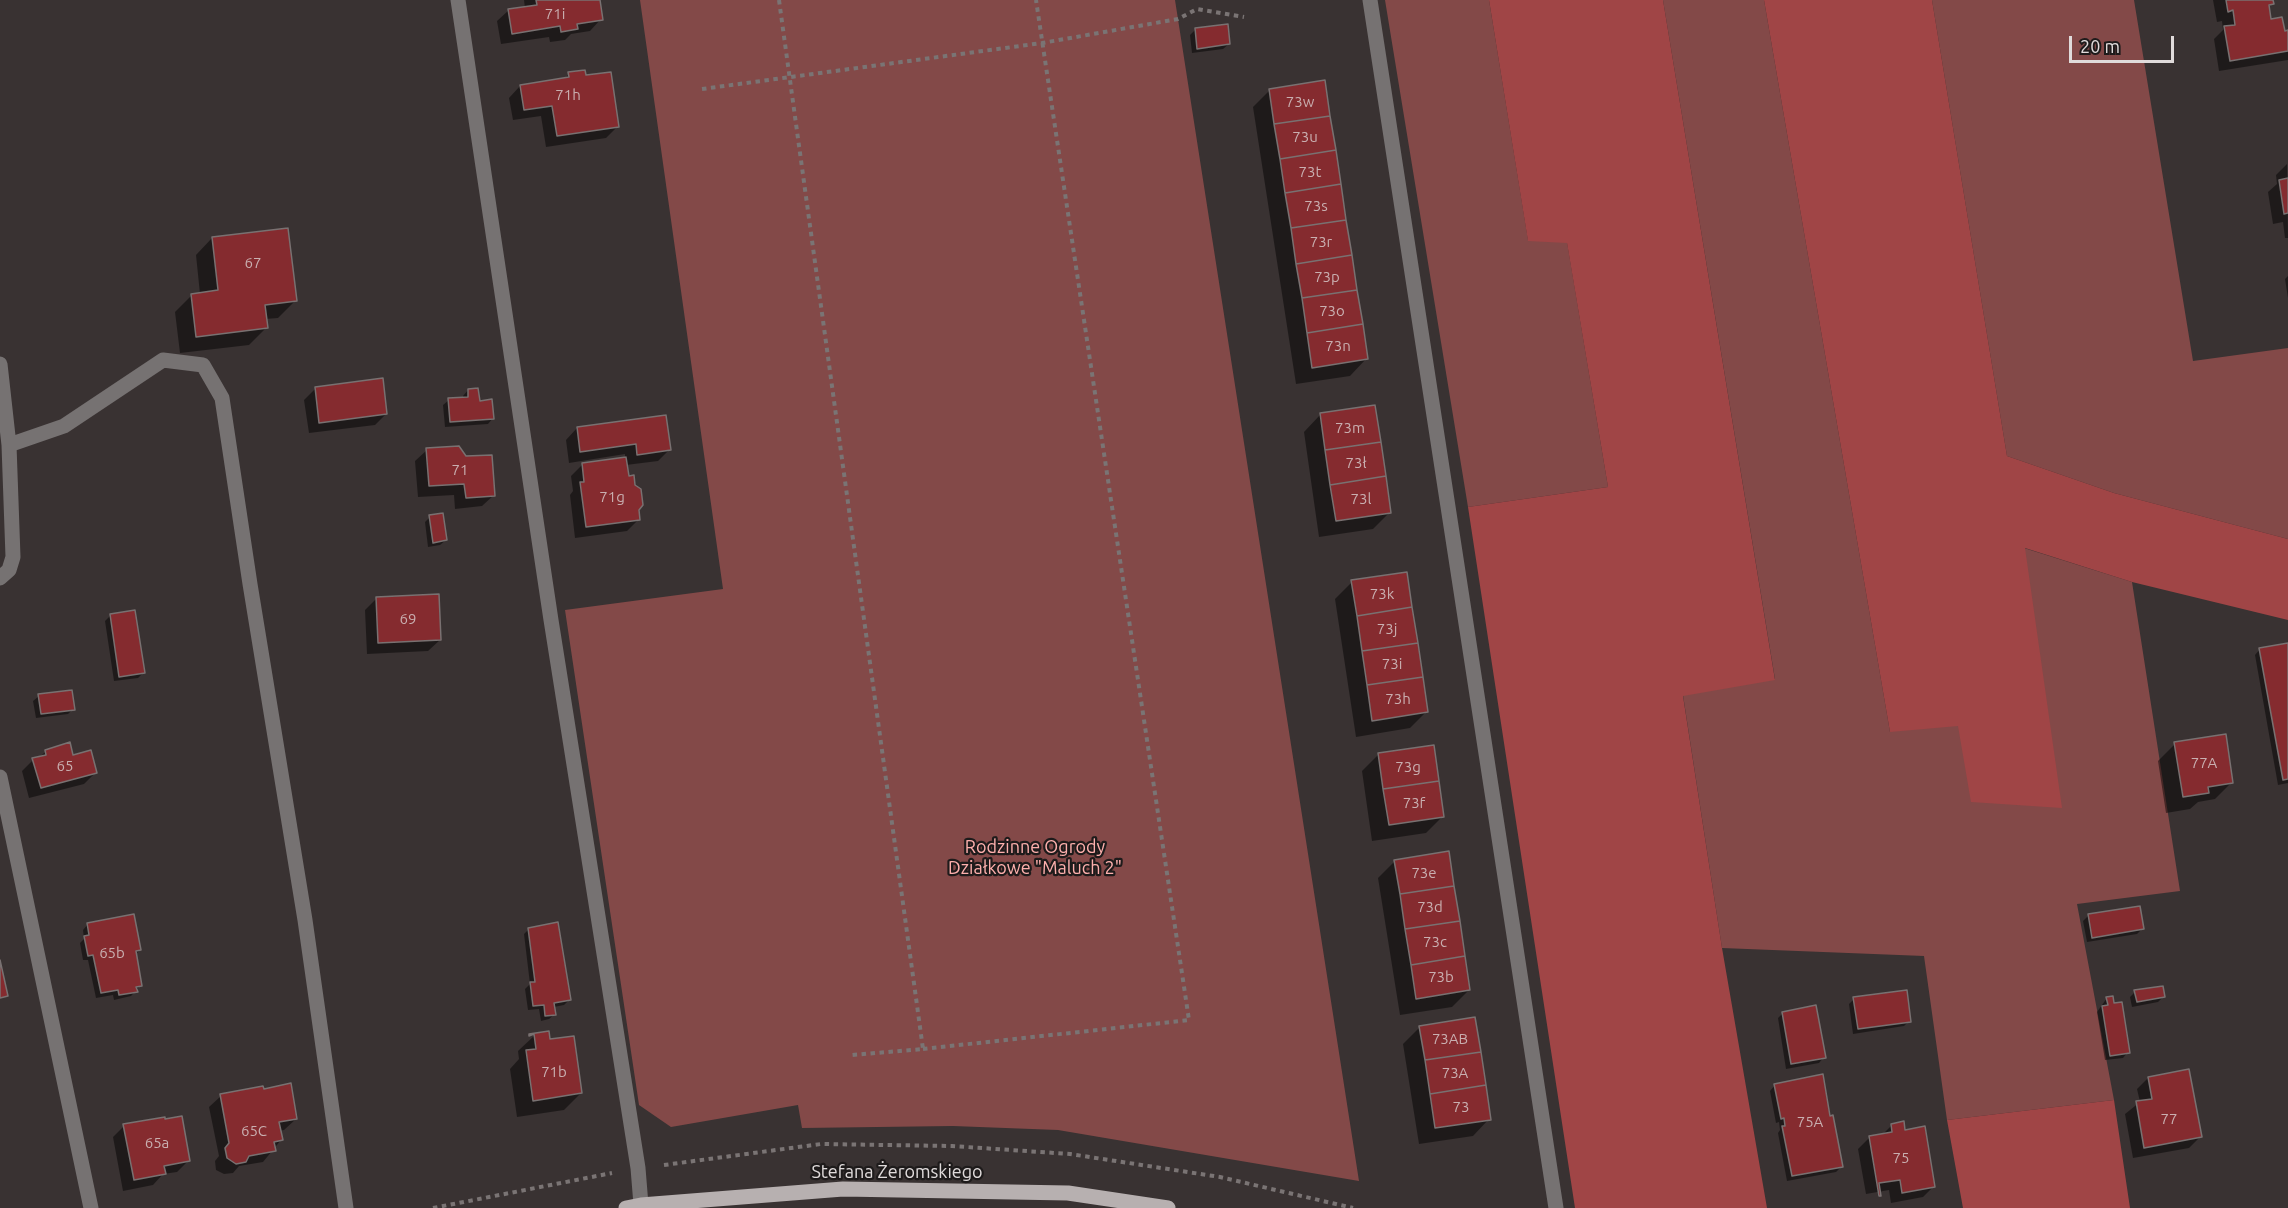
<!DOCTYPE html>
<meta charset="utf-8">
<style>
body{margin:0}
#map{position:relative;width:2288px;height:1208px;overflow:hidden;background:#393232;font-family:Ubuntu,sans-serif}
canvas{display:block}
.scale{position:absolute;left:2069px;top:36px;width:105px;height:27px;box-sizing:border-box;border:3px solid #e0dbdb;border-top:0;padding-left:8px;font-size:18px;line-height:21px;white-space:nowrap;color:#e0dbdb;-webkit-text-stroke:4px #1e1b1b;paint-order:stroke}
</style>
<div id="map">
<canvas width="2288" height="1208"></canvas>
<div class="scale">20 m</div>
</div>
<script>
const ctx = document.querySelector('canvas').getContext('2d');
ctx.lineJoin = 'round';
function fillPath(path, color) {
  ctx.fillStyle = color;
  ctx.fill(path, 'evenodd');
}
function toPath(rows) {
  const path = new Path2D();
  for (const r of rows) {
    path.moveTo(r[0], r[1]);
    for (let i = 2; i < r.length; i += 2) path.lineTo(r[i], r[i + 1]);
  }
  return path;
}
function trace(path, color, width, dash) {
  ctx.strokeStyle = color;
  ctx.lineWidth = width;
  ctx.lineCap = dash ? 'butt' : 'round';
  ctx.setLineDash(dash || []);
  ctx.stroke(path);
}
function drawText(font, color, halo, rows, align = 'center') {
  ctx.font = font + ' Ubuntu,sans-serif';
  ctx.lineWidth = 4.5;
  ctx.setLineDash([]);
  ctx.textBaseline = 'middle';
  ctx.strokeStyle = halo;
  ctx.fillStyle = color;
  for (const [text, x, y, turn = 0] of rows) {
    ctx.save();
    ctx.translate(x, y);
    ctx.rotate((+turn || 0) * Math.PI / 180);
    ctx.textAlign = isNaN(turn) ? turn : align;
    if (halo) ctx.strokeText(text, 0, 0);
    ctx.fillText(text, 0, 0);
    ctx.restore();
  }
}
fillPath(toPath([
 [640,0,1175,0,1359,1181,1058,1130,953,1126,802,1128,798,1105,671,1127,639,1105,565,610,723,589],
 [1385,0,1489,0,1528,240,1567,242,1608,487,1468,507],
 [1663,0,1764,0,1890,732,2024,548,2132,582,2180,891,2077,904,2114,1100,1947,1120,1924,956,1722,948,1683,695,1775,679],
 [1932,0,2134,0,2193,361,2288,348,2288,539,2114,493,2007,456]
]), '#834948');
fillPath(toPath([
 [1489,0,1663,0,1775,680,1683,696,1722,948,1767,1208,1575,1208,1468,507,1608,487,1567,243,1528,241],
 [1764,0,1932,0,2007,456,2114,493,2288,539,2288,620,2132,582,2025,548,2062,808,1971,802,1958,726,1890,732],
 [2114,1100,2130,1208,1963,1208,1947,1120]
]), '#a04546');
fillPath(toPath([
 [524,0,598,0,601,19,590,31,571,34,565,40,550,42,549,37,501,44,497,21,509,10,525,8],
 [2213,0,2271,0,2272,3,2268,8,2270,20,2284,33,2288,32,2288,60,2219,71,2214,39,2223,30,2222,21,2217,22],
 [1196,29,1229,44,1223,49,1192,53,1190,35],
 [569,74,618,126,606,138,546,147,541,116,513,120,509,98,520,86,563,80],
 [1270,90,1366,359,1350,376,1296,384,1253,107],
 [2287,164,2288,238,2285,238,2283,222,2273,224,2268,192,2277,184,2276,175],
 [212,238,295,301,278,318,265,319,266,328,249,345,180,353,175,312,192,295,200,294,196,255],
 [2288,276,2288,298,2285,279],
 [316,388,386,414,375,425,309,433,304,400],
 [468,390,493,418,488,424,445,427,443,405,449,400,463,399,463,396],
 [1320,415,1390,512,1373,529,1319,537,1304,432],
 [577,428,670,449,658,461,626,465,639,519,627,531,575,538,570,495,573,491,571,476,583,464,625,459,625,454,569,463,566,440],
 [427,450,494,495,482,506,455,509,454,495,418,497,415,461],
 [430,517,446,540,440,545,428,547,425,522],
 [1352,582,1427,711,1410,728,1356,737,1335,599],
 [376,599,440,640,428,651,367,654,365,610],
 [111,615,143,673,138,678,114,681,105,621],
 [2288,644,2288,783,2278,785,2255,655,2260,649],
 [39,696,73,709,68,714,36,718,33,701],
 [2175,744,2231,783,2215,799,2198,802,2190,809,2166,813,2158,761],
 [46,751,72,757,95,773,84,784,29,798,22,771,33,760,39,758],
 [1379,754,1443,816,1426,833,1372,841,1362,771],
 [1395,861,1469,990,1452,1007,1400,1015,1378,878],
 [2089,915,2142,929,2137,934,2087,942,2083,921],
 [88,924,140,950,135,955,141,985,131,996,114,1000,113,995,96,998,88,960,83,960,80,943,84,939,83,930],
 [529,929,569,1000,564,1005,554,1007,555,1014,549,1019,541,1021,539,1009,528,1010,525,989,530,984,524,934],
 [2135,992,2163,997,2158,1002,2132,1007,2130,997],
 [2107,998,2128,1052,2123,1058,2105,1060,2097,1012],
 [1854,999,1909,1021,1904,1026,1853,1034,1849,1004],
 [1783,1013,1824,1057,1819,1063,1786,1069,1778,1018],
 [1420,1027,1489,1119,1473,1136,1419,1144,1403,1044],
 [535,1035,549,1040,581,1093,564,1110,517,1117,510,1069,519,1059,518,1051],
 [2148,1078,2200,1137,2189,1148,2133,1158,2125,1114,2140,1102,2137,1089],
 [1775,1085,1841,1167,1836,1172,1787,1181,1778,1133,1780,1130,1779,1122,1776,1123,1770,1091],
 [221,1096,296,1119,284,1130,279,1131,281,1140,263,1162,239,1166,233,1173,224,1174,216,1170,215,1161,219,1156,209,1107],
 [124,1126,189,1160,177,1172,163,1174,153,1185,123,1191,113,1137],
 [1891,1126,1904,1131,1934,1186,1923,1197,1891,1203,1889,1190,1866,1194,1858,1149,1869,1138,1882,1135]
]), '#0007');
const building = toPath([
 [536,0,600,0,603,20,577,24,578,29,561,32,560,26,512,34,508,9,537,5,536,0],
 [2226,0,2273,0,2274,4,2269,5,2271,19,2282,17,2285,31,2288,30,2288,51,2230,61,2224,26,2235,25,2233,10,2228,12,2226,0],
 [1228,24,1230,44,1197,49,1195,28,1228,24],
 [585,70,586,75,611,72,619,127,557,136,552,106,524,110,520,85,569,77,568,72,585,70],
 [1325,80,1330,116,1274,124,1269,89,1325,80],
 [1330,116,1336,150,1280,159,1274,124,1330,116],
 [1336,150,1341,184,1285,193,1280,159,1336,150],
 [2288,178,2288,213,2284,214,2279,180,2288,178],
 [1341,184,1346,220,1291,228,1285,193,1341,184],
 [1346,220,1352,255,1296,264,1291,228,1346,220],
 [288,228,297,301,265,305,268,328,196,337,191,294,218,290,212,237,288,228],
 [1352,255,1357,290,1302,298,1296,264,1352,255],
 [1357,290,1363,324,1307,333,1302,298,1357,290],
 [1363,324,1368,359,1312,368,1307,333,1363,324],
 [383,378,387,414,319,423,315,387,383,378],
 [478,388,480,401,492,399,494,419,450,422,448,398,468,397,468,389,478,388],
 [1375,405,1381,442,1325,450,1320,413,1375,405],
 [666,415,671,450,637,455,636,444,580,452,577,427,666,415],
 [1381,442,1386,476,1330,485,1325,450,1381,442],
 [459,446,466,456,492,455,495,496,466,498,464,484,429,486,426,448,459,446],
 [626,457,629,476,634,475,635,485,641,489,643,505,639,510,640,520,586,527,580,482,584,482,582,463,626,457],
 [1386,476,1391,513,1336,521,1330,485,1386,476],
 [443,513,447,540,433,543,429,515,443,513],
 [1407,572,1412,607,1357,616,1351,580,1407,572],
 [439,594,441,640,378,643,376,597,439,594],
 [1412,607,1418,643,1362,651,1357,616,1412,607],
 [135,610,145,673,119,677,110,614,135,610],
 [1418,643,1423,677,1367,685,1362,651,1418,643],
 [2288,643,2288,779,2283,780,2259,648,2288,643],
 [1423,677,1428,712,1372,721,1367,685,1423,677],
 [72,690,75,710,41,714,38,694,72,690],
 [2226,734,2233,783,2208,787,2209,793,2183,797,2174,742,2226,734],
 [70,742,73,755,91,750,97,773,41,788,32,758,46,755,45,750,70,742],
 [1434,745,1439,781,1383,789,1378,753,1434,745],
 [1439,781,1444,817,1389,825,1383,789,1439,781],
 [1449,851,1454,886,1400,894,1394,860,1449,851],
 [1454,886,1460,921,1405,929,1400,894,1454,886],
 [2140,906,2144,929,2092,938,2088,914,2140,906],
 [134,914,141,950,136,951,142,986,136,987,138,992,119,995,118,990,101,993,93,955,88,956,84,936,89,935,87,923,134,914],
 [1460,921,1465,956,1411,965,1405,929,1460,921],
 [558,922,571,1000,554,1003,556,1015,545,1016,544,1005,533,1006,530,982,535,982,528,928,558,922],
 [1465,956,1470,990,1416,999,1411,965,1465,956],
 [0,960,8,996,0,998,0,960],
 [2163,986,2165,997,2137,1002,2134,990,2163,986],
 [1907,990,1911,1022,1858,1029,1853,997,1907,990],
 [2113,996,2114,1003,2122,1002,2130,1053,2110,1056,2102,1006,2108,1005,2106,997,2113,996],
 [1816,1005,1826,1058,1791,1064,1782,1012,1816,1005],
 [1475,1017,1481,1052,1425,1060,1419,1026,1475,1017],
 [549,1031,550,1039,574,1036,582,1093,533,1101,526,1050,536,1049,534,1034,529,1036,529,1034,549,1031],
 [1481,1052,1486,1085,1430,1094,1425,1060,1481,1052],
 [2189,1069,2202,1137,2144,1148,2136,1101,2152,1099,2148,1077,2189,1069],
 [1823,1074,1830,1116,1833,1115,1843,1167,1792,1176,1782,1126,1785,1126,1784,1118,1781,1119,1774,1084,1823,1074],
 [291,1083,297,1119,279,1122,283,1140,274,1142,276,1151,249,1156,246,1162,236,1164,227,1158,225,1148,229,1143,220,1094,263,1086,264,1089,291,1083],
 [1486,1085,1491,1120,1435,1128,1430,1094,1486,1085],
 [182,1116,190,1161,164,1166,166,1174,134,1180,123,1124,165,1117,165,1119,182,1116],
 [1904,1121,1905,1130,1925,1126,1935,1187,1902,1193,1900,1180,1879,1183,1881,1196,1879,1196,1869,1136,1892,1132,1891,1124,1904,1121]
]);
fillPath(building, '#852b2f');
trace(building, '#797171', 1.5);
trace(toPath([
 [779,0,923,1049,852,1055],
 [702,89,1042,43,1178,19,1197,9,1244,17],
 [923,1049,1189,1020,1036,0],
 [664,1165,821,1144,952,1146,1070,1154,1220,1177,1353,1208],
 [433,1208,612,1173]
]), '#7a7474', 4, [4.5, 4.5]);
trace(toPath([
 [458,0,551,620,638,1168,641,1205],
 [1370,0,1556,1208],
 [0,364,9,445,13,557,9,570,0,578],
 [9,445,64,426,163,360,203,365,222,398,250,584,305,920,346,1208],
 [0,777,91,1208]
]), '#767272', 15);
trace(toPath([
 [626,1208,641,1205,843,1189,1068,1193,1168,1208]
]), '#b7b0b0', 15);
drawText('15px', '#c9afb0', null, [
 ["71i",555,14],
 ["71h",568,95],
 ["73w",1300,102],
 ["73u",1305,137],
 ["73t",1310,172],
 ["73s",1316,206],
 ["73r",1321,242],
 ["67",253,263],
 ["73p",1327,277],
 ["73o",1332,311],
 ["73n",1338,346],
 ["73m",1350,428],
 ["73ł",1356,463],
 ["71",460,470],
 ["71g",612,497],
 ["73l",1361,499],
 ["73k",1382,594],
 ["69",408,619],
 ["73j",1387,629],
 ["73i",1392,664],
 ["73h",1398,699],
 ["77A",2204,763],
 ["65",65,766],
 ["73g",1408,767],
 ["73f",1414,803],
 ["73e",1424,873],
 ["73d",1430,907],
 ["73c",1435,942],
 ["65b",112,953],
 ["73b",1441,977],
 ["73AB",1450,1039],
 ["71b",554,1072],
 ["73A",1455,1073],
 ["73",1461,1107],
 ["77",2169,1119],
 ["75A",1810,1122],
 ["65C",254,1131],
 ["65a",157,1143],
 ["75",1901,1158]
]);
drawText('18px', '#feb0ad', '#1e1b1b', [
 ["Rodzinne Ogrody",1035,847],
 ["Działkowe \"Maluch 2\"",1035,868]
]);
drawText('18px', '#e0dbdb', '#1e1b1b', [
 ["Stefana Żeromskiego",897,1172]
]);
</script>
